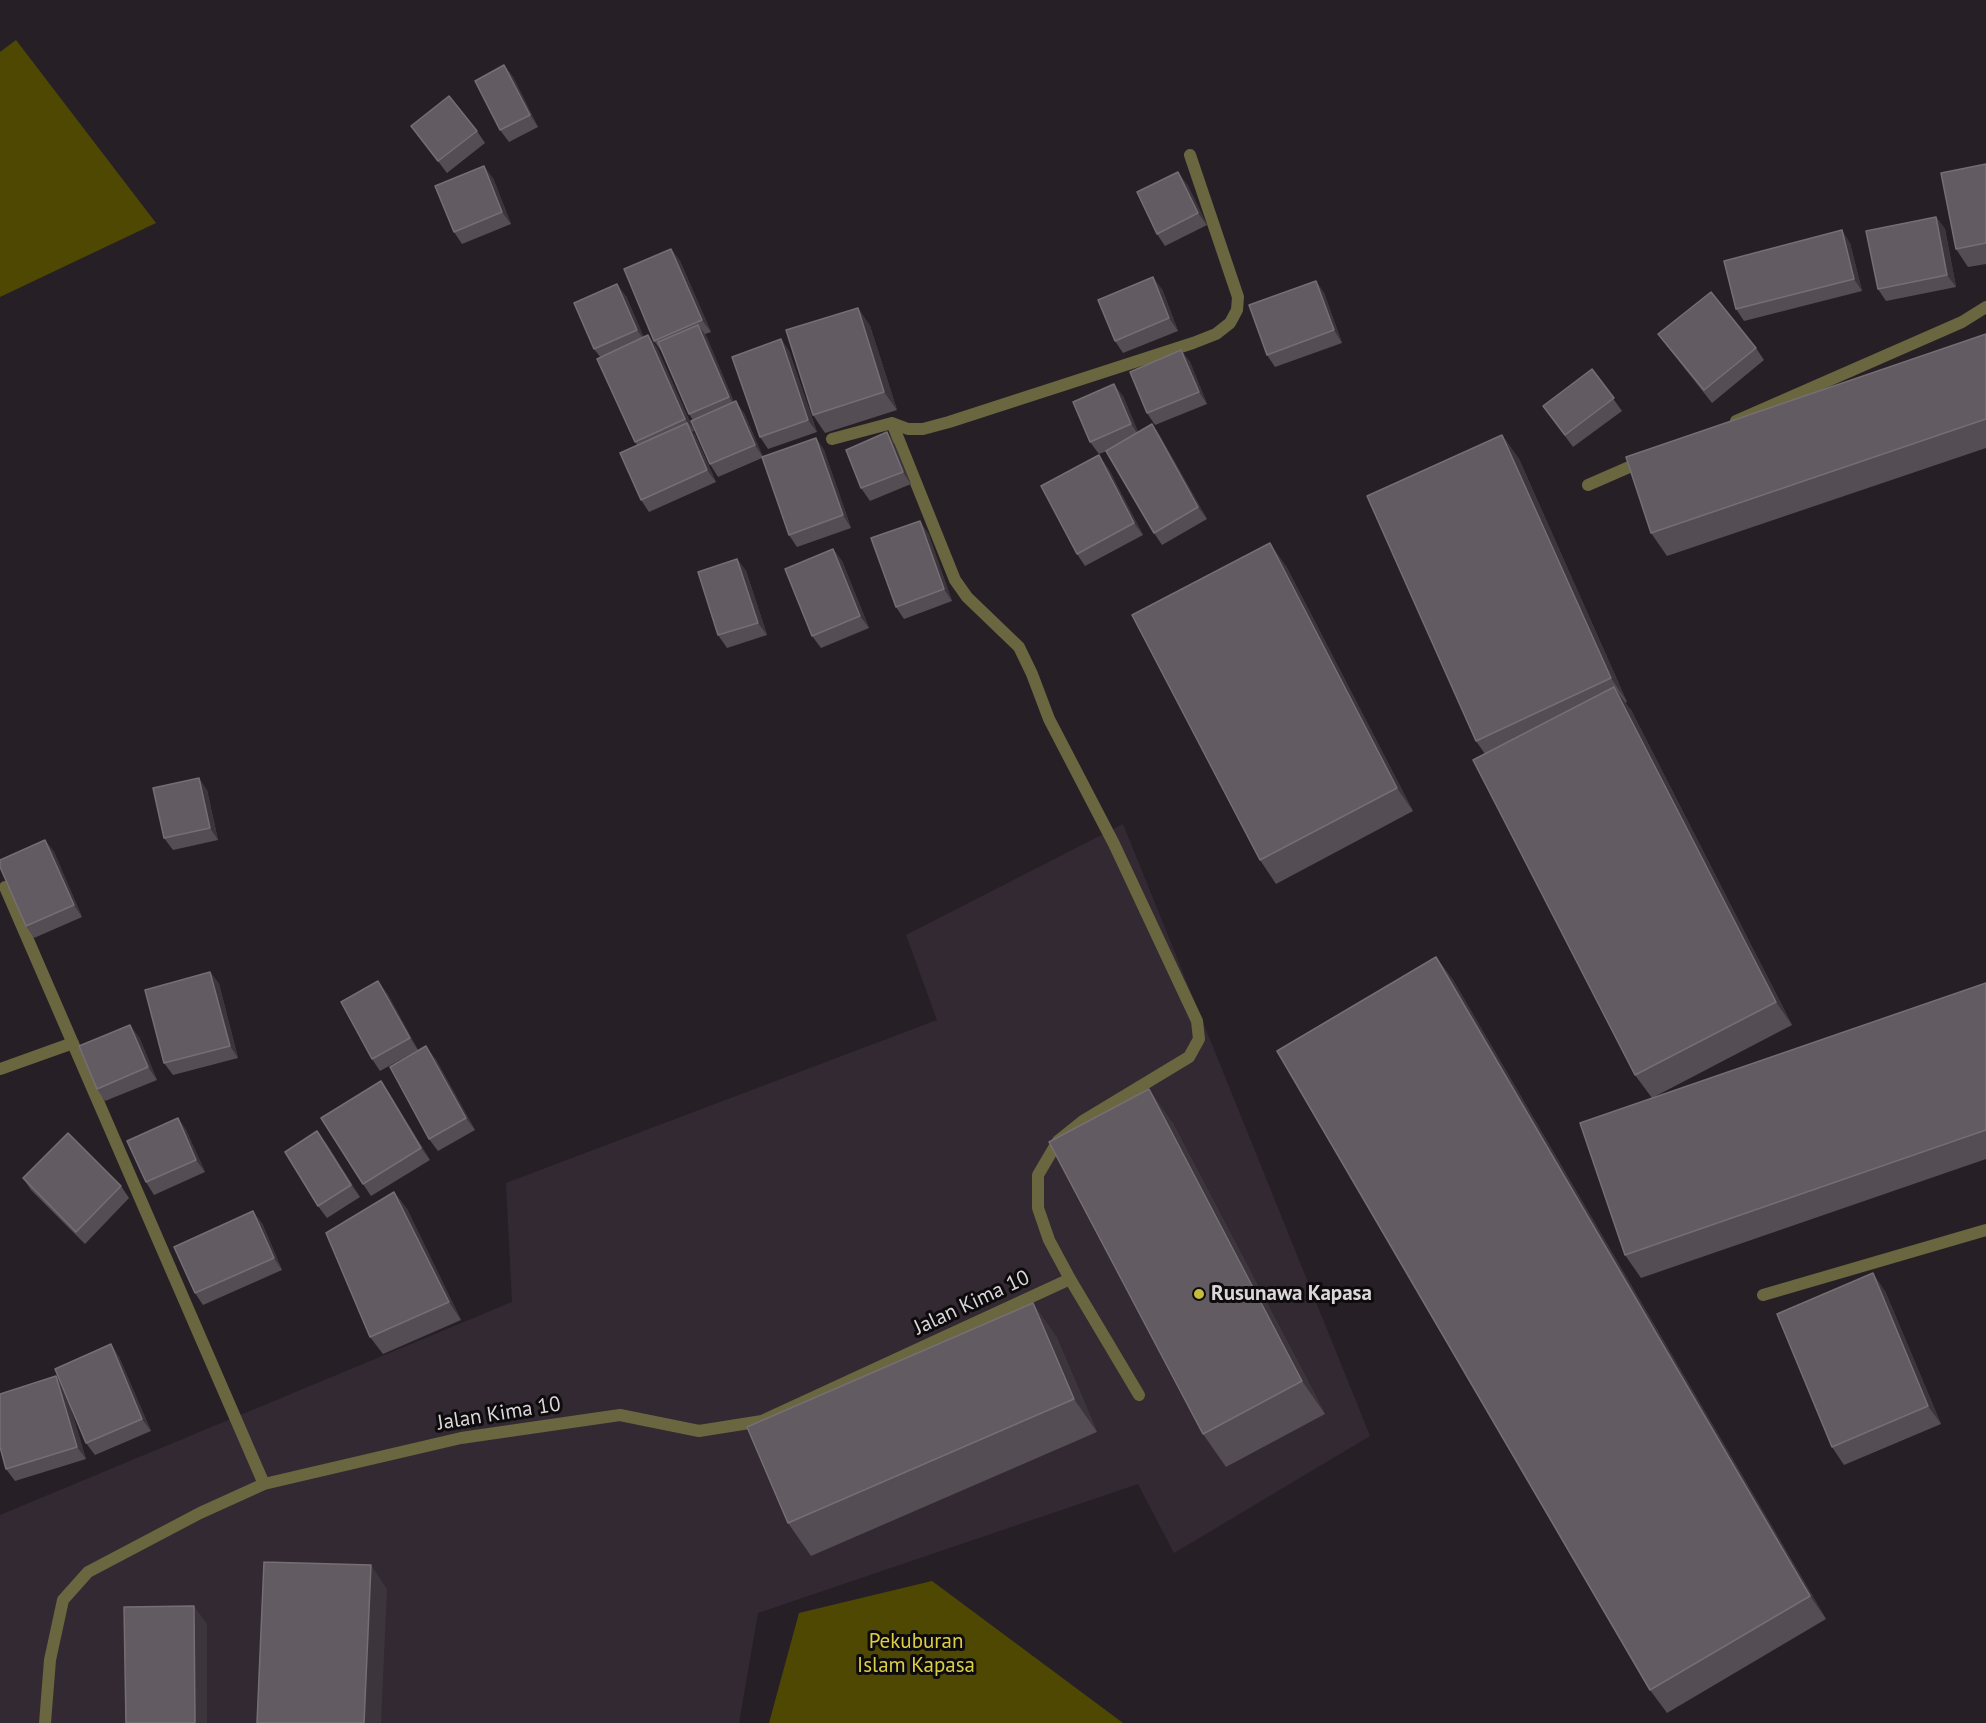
<!DOCTYPE html>
<style>
body{margin:0}
canvas{display:block;background:#262026}
</style>
<canvas width="1986" height="1723"></canvas>
<script>
const ctx = document.querySelector('canvas').getContext('2d');
ctx.lineJoin = 'round';
function fillPath(path, color) {
  ctx.fillStyle = color;
  ctx.fill(path, 'evenodd');
}
function toPath(rows) {
  const path = new Path2D();
  for (const r of rows) {
    path.moveTo(r[0], r[1]);
    for (let i = 2; i < r.length; i += 2) path.lineTo(r[i], r[i + 1]);
  }
  return path;
}
function trace(path, color, width, dash) {
  ctx.strokeStyle = color;
  ctx.lineWidth = width;
  ctx.lineCap = dash ? 'butt' : 'round';
  ctx.setLineDash(dash || []);
  ctx.stroke(path);
}
function drawText(font, color, halo, rows, align = 'center') {
  ctx.font = font + ' "PT Sans",sans-serif';
  ctx.lineWidth = 6;
  ctx.setLineDash([]);
  ctx.textBaseline = 'middle';
  ctx.strokeStyle = halo;
  ctx.fillStyle = color;
  for (const [text, x, y, turn = 0] of rows) {
    ctx.save();
    ctx.translate(x, y);
    ctx.rotate((+turn || 0) * Math.PI / 180);
    ctx.textAlign = isNaN(turn) ? turn : align;
    if (halo) ctx.strokeText(text, 0, 0);
    ctx.fillText(text, 0, 0);
    ctx.restore();
  }
}
fillPath(toPath([
 [1123,824,1370,1436,1174,1553,1138,1484,758,1613,739,1723,0,1723,0,1515,512,1302,506,1183,937,1020,906,935]
]), '#322932');
fillPath(toPath([
 [16,40,156,223,0,297,0,52],
 [932,1581,1123,1723,769,1723,799,1613]
]), '#4e4803');
trace(toPath([
 [1736,421,1962,322,1986,307],
 [1588,485,1643,461],
 [1763,1295,1986,1230]
]), '#696640', 12);
trace(toPath([
 [892,423,908,429,923,429,949,422,1193,343,1216,334,1230,323,1237,310,1238,297,1190,155],
 [832,439,892,423,955,580,967,597,1019,647,1032,674,1049,719,1114,844,1197,1021,1199,1039,1189,1057,1083,1121,1058,1141,1038,1175,1038,1208,1049,1240,1070,1279,1139,1395],
 [5,887,264,1484],
 [0,1069,73,1043],
 [45,1723,50,1660,63,1600,88,1572,200,1513,264,1484,461,1438,620,1415,699,1431,762,1421,1070,1279]
]), '#696640', 12);
fillPath(toPath([
 [504,65,513,77,538,127,509,142,500,130],
 [411,126,477,131,485,143,447,173],
 [1986,164,1986,264,1968,267,1956,249],
 [493,178,511,224,462,244,454,232],
 [1187,184,1207,225,1165,246,1157,234],
 [1936,217,1945,229,1956,287,1886,301,1878,289],
 [1850,243,1862,291,1744,321,1736,309],
 [671,249,680,261,711,332,705,334,734,402,744,413,763,457,816,438,824,450,851,528,797,547,789,535,762,458,718,477,710,464,693,420,689,414,662,352,654,341],
 [1316,281,1324,293,1342,343,1275,367,1267,355],
 [1162,289,1178,331,1123,353,1115,341],
 [626,296,644,338,648,335,657,348,694,431,692,432,695,435,716,482,649,512,641,500,637,445,635,442,601,358,594,349],
 [858,308,870,326,897,410,825,433,813,415],
 [1658,334,1756,348,1764,360,1712,403,1667,346],
 [1986,334,1986,448,1667,556,1651,533],
 [781,339,789,351,817,432,768,449,760,437],
 [1181,350,1190,362,1207,404,1155,425,1147,413],
 [1592,369,1622,411,1573,447,1543,406],
 [1123,396,1138,432,1152,424,1160,436,1207,519,1162,545,1154,533,1107,451,1099,454,1090,442],
 [887,432,895,445,911,484,870,501,861,488],
 [1502,435,1519,459,1627,702,1625,703,1631,710,1792,1025,1652,1098,1635,1075,1485,754,1476,741],
 [1108,468,1143,535,1085,566,1077,554],
 [928,533,952,601,904,619,896,607],
 [833,549,842,561,869,628,821,648,812,636],
 [737,559,746,571,767,635,727,648,718,635],
 [1286,566,1413,811,1276,884,1260,860],
 [207,790,218,840,173,850,164,838],
 [45,840,54,852,82,917,34,938,26,926],
 [1436,957,1453,980,1826,1619,1667,1713,1650,1690],
 [210,972,219,984,238,1058,173,1075,164,1063],
 [1986,983,1986,1159,1641,1278,1625,1255],
 [387,993,418,1050,380,1071,372,1059],
 [139,1037,157,1080,105,1101,97,1089],
 [435,1058,475,1130,438,1151,429,1139],
 [389,1093,430,1160,371,1196,363,1184],
 [178,1118,186,1130,205,1172,154,1195,146,1182],
 [1172,1122,1325,1414,1226,1467,1203,1434],
 [326,1143,360,1197,327,1218,318,1206],
 [23,1178,121,1186,129,1198,85,1244,31,1190],
 [394,1192,407,1209,461,1320,383,1354,370,1337],
 [262,1223,282,1270,203,1305,195,1293],
 [1885,1291,1941,1424,1844,1465,1832,1447],
 [1056,1336,1097,1432,811,1556,788,1523],
 [111,1344,119,1357,151,1431,95,1455,86,1443,68,1400,86,1459,15,1481,6,1469,56,1376,61,1383]
]), '#544d53');
fillPath(toPath([
 [504,65,513,77,538,127,530,115],
 [484,166,493,178,511,224,502,212],
 [1178,172,1187,184,1207,225,1198,213],
 [1936,217,1945,229,1956,287,1947,275],
 [1842,230,1850,243,1862,291,1854,279],
 [671,249,680,261,711,332,702,320],
 [1153,277,1162,289,1178,331,1169,318],
 [1316,281,1324,293,1342,343,1334,330],
 [617,284,626,296,646,342,637,330],
 [858,308,870,326,897,410,884,392],
 [698,325,707,337,737,409,729,397],
 [648,335,657,348,694,431,685,419],
 [781,339,789,351,817,432,808,420],
 [1181,350,1190,362,1207,404,1199,392],
 [1114,384,1123,396,1140,437,1131,424],
 [736,401,744,413,763,457,755,445],
 [687,423,695,435,716,482,707,470],
 [1152,424,1160,436,1207,519,1198,507],
 [887,432,895,445,911,484,903,472],
 [1502,435,1519,459,1627,702,1611,678],
 [816,438,824,450,851,528,843,515],
 [1099,455,1108,468,1143,535,1134,523],
 [920,521,928,533,952,601,944,589],
 [1270,543,1286,566,1413,811,1397,788],
 [833,549,842,561,869,628,860,616],
 [737,559,746,571,767,635,758,623],
 [1614,687,1631,710,1792,1025,1776,1002],
 [199,778,207,790,218,840,210,828],
 [45,840,54,852,82,917,74,905],
 [1436,957,1453,980,1826,1619,1810,1596],
 [210,972,219,984,238,1058,230,1046],
 [378,981,387,993,418,1050,410,1038],
 [130,1025,139,1037,157,1080,148,1067],
 [426,1046,435,1058,475,1130,466,1118],
 [381,1081,389,1093,430,1160,421,1148],
 [1149,1089,1172,1122,1325,1414,1302,1381],
 [178,1118,186,1130,205,1172,196,1160],
 [317,1131,326,1143,360,1197,351,1185],
 [394,1192,407,1209,461,1320,449,1302],
 [253,1211,262,1223,282,1270,274,1258],
 [1873,1273,1885,1291,1941,1424,1928,1406],
 [1033,1303,1056,1336,1097,1432,1074,1399],
 [111,1344,119,1357,151,1431,142,1419],
 [56,1376,65,1388,86,1459,77,1447],
 [371,1565,387,1589,381,1723,364,1723],
 [194,1606,207,1624,207,1723,195,1723]
]), '#3c353b');
const building = toPath([
 [504,65,530,115,500,130,475,81,504,65],
 [449,96,477,131,438,161,411,126,449,96],
 [1986,164,1986,243,1956,249,1941,173,1986,164],
 [484,166,502,212,454,232,435,186,484,166],
 [1178,172,1198,213,1157,234,1137,192,1178,172],
 [1936,217,1947,275,1878,289,1866,231,1936,217],
 [1842,230,1854,279,1736,309,1724,261,1842,230],
 [671,249,702,320,654,341,624,269,671,249],
 [1153,277,1169,318,1115,341,1098,300,1153,277],
 [1316,281,1334,330,1267,355,1249,305,1316,281],
 [617,284,637,330,594,349,574,303,617,284],
 [1711,292,1756,348,1704,390,1658,334,1711,292],
 [858,308,884,392,813,415,786,330,858,308],
 [698,325,729,397,689,414,658,342,698,325],
 [1986,334,1986,419,1651,533,1626,457,1986,334],
 [648,335,685,419,635,442,597,359,648,335],
 [781,339,808,420,760,437,732,357,781,339],
 [1181,350,1199,392,1147,413,1130,372,1181,350],
 [1592,369,1614,398,1565,435,1543,406,1592,369],
 [1114,384,1131,424,1090,442,1073,402,1114,384],
 [736,401,755,445,710,464,691,421,736,401],
 [687,423,707,470,641,500,620,453,687,423],
 [1152,424,1198,507,1154,533,1106,451,1152,424],
 [887,432,903,472,861,488,846,450,887,432],
 [1502,435,1611,678,1476,741,1367,496,1502,435],
 [816,438,843,515,789,535,762,457,816,438],
 [1099,455,1134,523,1077,554,1041,486,1099,455],
 [920,521,944,589,896,607,871,538,920,521],
 [1270,543,1397,788,1260,860,1132,615,1270,543],
 [833,549,860,616,812,636,785,569,833,549],
 [737,559,758,623,718,635,698,572,737,559],
 [1614,687,1776,1002,1635,1075,1473,760,1614,687],
 [199,778,210,828,164,838,153,788,199,778],
 [45,840,74,905,26,926,0,867,0,860,45,840],
 [1436,957,1810,1596,1650,1690,1277,1051,1436,957],
 [210,972,230,1046,164,1063,145,990,210,972],
 [378,981,410,1038,372,1059,341,1002,378,981],
 [1986,983,1986,1130,1625,1255,1580,1123,1986,983],
 [130,1025,148,1067,97,1089,79,1046,130,1025],
 [426,1046,466,1118,429,1139,390,1067,426,1046],
 [381,1081,421,1148,363,1184,321,1118,381,1081],
 [1149,1089,1302,1381,1203,1434,1049,1142,1149,1089],
 [178,1118,196,1160,146,1182,127,1141,178,1118],
 [317,1131,351,1185,318,1206,285,1152,317,1131],
 [68,1133,121,1186,76,1232,23,1178,68,1133],
 [394,1192,449,1302,370,1337,326,1233,394,1192],
 [253,1211,274,1258,195,1293,174,1247,253,1211],
 [1873,1273,1928,1406,1832,1447,1777,1314,1873,1273],
 [1033,1303,1074,1399,788,1523,747,1427,1033,1303],
 [111,1344,142,1419,86,1443,55,1369,111,1344],
 [56,1376,77,1447,6,1469,0,1447,0,1394,56,1376],
 [264,1562,371,1565,364,1723,257,1723,264,1562],
 [194,1606,195,1723,126,1723,124,1607,194,1606]
]);
fillPath(building, '#625c62');
trace(building, '#756f74', 1.5);
for (const [x, y, r, color] of [
 [1199,1294,6,"#c7bb3c"]
]) {
  const dot = new Path2D();
  dot.arc(x, y, r, 0, 2 * Math.PI);
  ctx.fillStyle = color;
  ctx.fill(dot);
  trace(dot, '#0e0b0d', 2);
}
drawText('bold 21px', '#dad6da', '#0e0b0d', [
 ["Rusunawa Kapasa",1211,1294]
], 'left');
drawText('21px', '#dad6da', '#0e0b0d', [
 ["Jalan Kima 10",972,1303,-25],
 ["Jalan Kima 10",499,1414,-9]
]);
drawText('21px', '#dccf46', '#0e0b0d', [
 ["Pekuburan",916,1642],
 ["Islam Kapasa",916,1666]
]);
</script>
